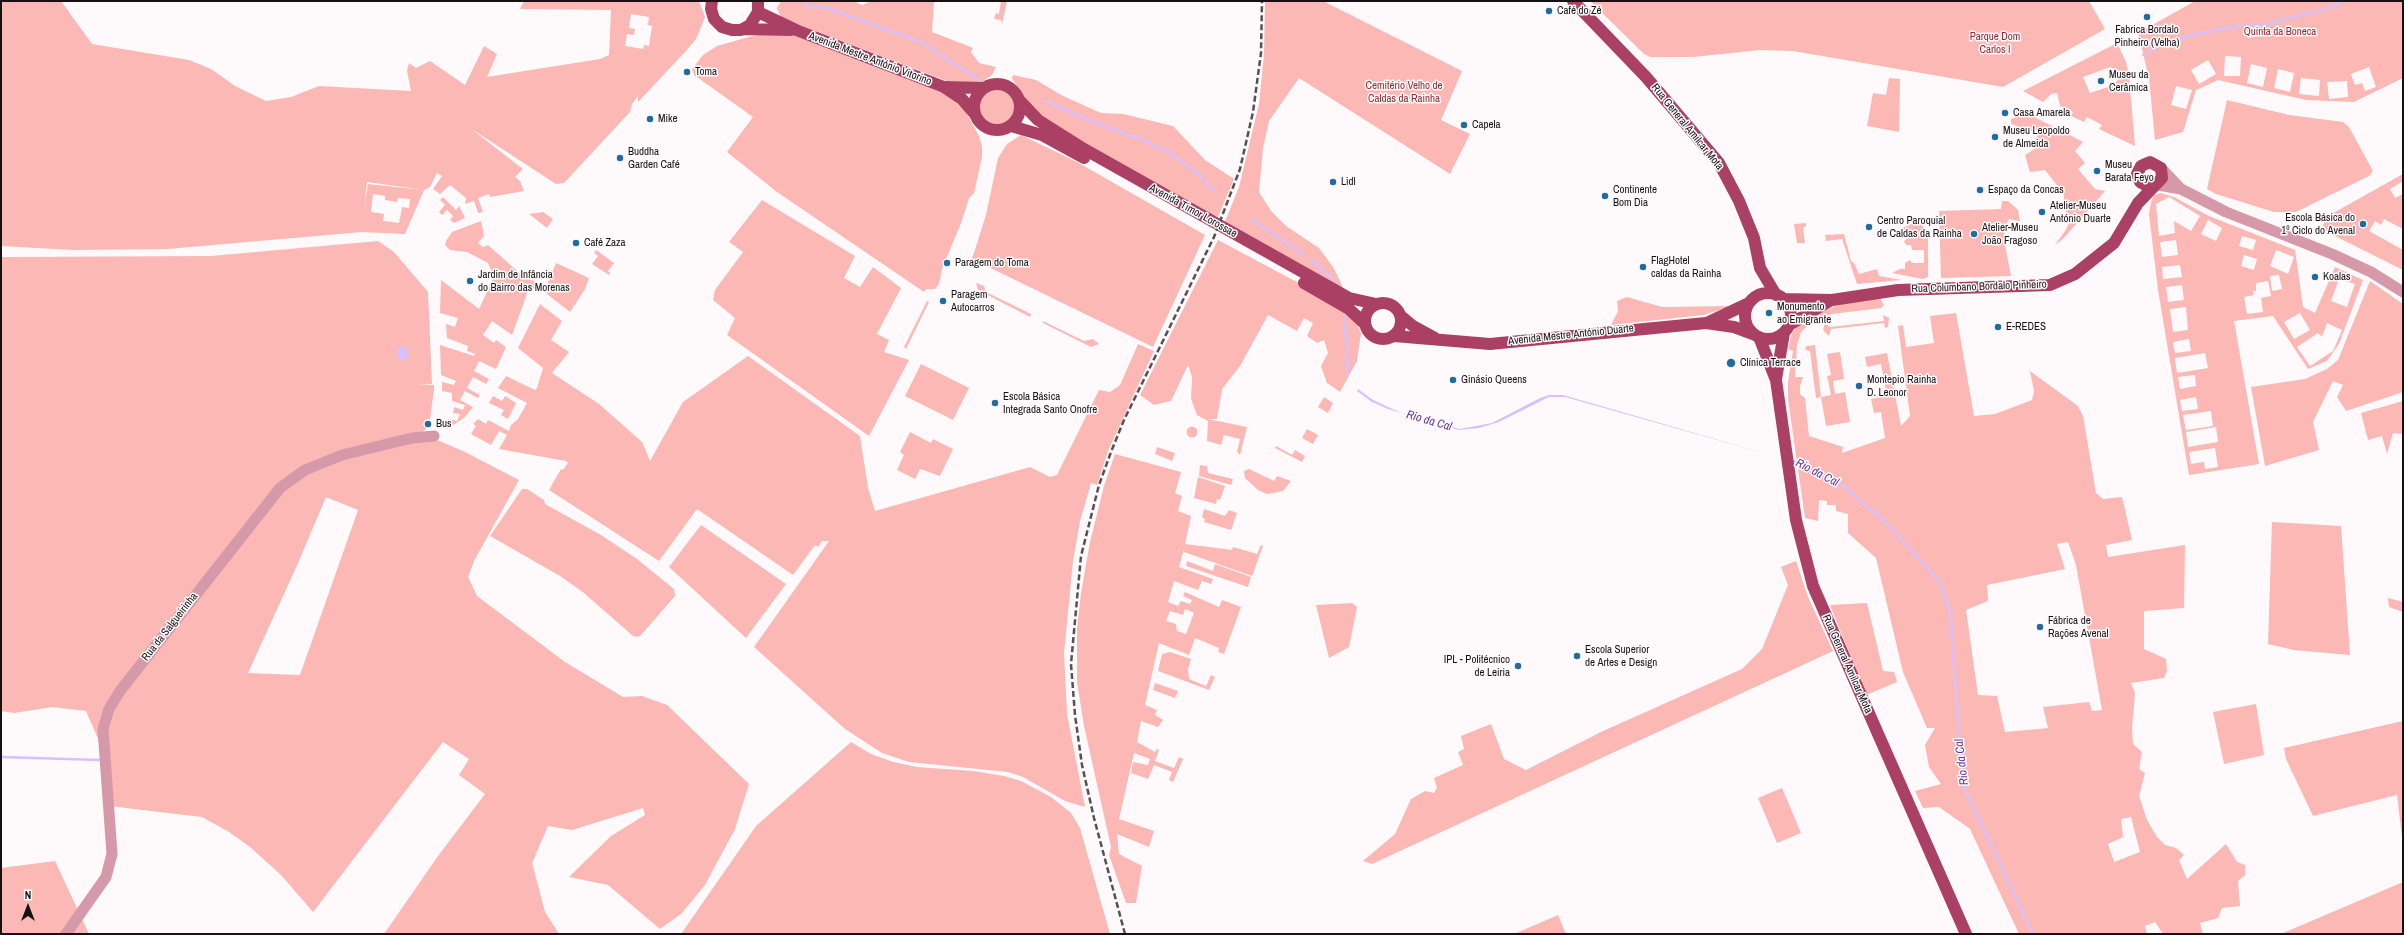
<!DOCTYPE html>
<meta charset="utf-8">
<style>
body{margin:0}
#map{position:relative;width:2404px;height:935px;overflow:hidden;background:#fefafc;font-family:"Archivo Narrow",sans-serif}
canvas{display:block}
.frame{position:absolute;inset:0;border:2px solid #161214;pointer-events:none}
.north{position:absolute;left:8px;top:887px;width:40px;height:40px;-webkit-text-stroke:3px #fefafc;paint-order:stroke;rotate:0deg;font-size:11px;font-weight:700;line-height:16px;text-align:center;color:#161214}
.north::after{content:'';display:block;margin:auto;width:14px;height:18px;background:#161214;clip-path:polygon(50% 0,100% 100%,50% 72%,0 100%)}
</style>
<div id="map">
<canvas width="2404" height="935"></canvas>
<div class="frame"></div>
<div class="north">N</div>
</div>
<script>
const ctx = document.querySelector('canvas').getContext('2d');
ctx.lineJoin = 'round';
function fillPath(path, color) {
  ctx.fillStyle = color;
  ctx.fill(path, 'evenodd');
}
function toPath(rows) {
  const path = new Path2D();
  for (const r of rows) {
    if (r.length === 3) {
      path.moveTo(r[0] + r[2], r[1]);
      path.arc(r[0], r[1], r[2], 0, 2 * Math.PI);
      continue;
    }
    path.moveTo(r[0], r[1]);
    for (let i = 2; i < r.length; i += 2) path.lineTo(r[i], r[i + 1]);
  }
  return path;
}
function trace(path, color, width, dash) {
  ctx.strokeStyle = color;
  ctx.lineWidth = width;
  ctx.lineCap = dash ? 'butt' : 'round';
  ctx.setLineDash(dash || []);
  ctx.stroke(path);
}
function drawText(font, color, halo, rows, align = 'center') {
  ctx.font = font + ' "Archivo Narrow",sans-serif';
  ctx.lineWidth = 3;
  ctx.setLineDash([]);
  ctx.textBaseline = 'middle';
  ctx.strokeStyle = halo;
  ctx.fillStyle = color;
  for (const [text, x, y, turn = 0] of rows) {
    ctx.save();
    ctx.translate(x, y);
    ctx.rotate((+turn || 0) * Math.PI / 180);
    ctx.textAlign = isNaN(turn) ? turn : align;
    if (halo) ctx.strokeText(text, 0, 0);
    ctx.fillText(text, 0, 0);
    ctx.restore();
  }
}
fillPath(toPath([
 [1,1,61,1,92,44,189,60,211,69,235,86,266,101,291,97,319,86,411,91,407,71,409,63,416,68,430,61,465,85,484,46,497,54,487,77,600,59,609,55,611,10,616,10,520,9,524,1,699,1,705,17,696,39,685,52,638,102,638,96,632,104,630,112,564,183,556,184,470,128,523,169,515,177,520,181,524,191,490,197,489,194,478,198,483,212,478,213,474,201,465,204,466,198,450,185,440,194,433,189,442,176,437,173,430,187,424,190,367,182,364,211,368,184,424,190,405,234,362,232,167,249,73,250,1,246],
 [631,14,649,17,648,25,652,26,649,46,644,45,643,49,625,46,627,34,634,35,635,29,629,28],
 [373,194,385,196,385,200,397,202,398,198,410,199,409,208,402,207,399,223,383,221,384,214,371,212],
 [781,1,854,1,862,5,871,1,934,2,932,32,973,48,971,52,979,63,996,67,992,75,980,83,947,81,781,18,777,8],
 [1001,1,1007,1,1002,24,1001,20,994,19,996,13,999,14],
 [1265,1,1323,1,1462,71,1441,120,1470,134,1450,174,1299,78,1269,121,1263,148,1259,192,1271,211,1286,226,1319,248,1333,267,1342,285,1341,290,1224,224,1239,187,1259,104,1264,54],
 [1590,1,2089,1,2105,29,2003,87,1793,51,1760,50,1693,57,1650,57,1644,54],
 [2195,1,2403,1,2403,78,2354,102,2306,100,2218,80,2196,90,2183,132,2155,140,2149,78,2138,33],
 [2225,56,2241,57,2240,76,2224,76],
 [2208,60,2216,74,2199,84,2191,70],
 [2251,64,2267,68,2263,87,2247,83],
 [2369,67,2376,87,2365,91,2362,83,2355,85,2351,74],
 [2278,69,2294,73,2290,92,2274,88],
 [2301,78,2320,80,2319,96,2299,94],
 [2347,81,2348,97,2329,99,2327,82],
 [2176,86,2192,90,2186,109,2171,105],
 [763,33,790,34,943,93,956,99,964,109,979,136,982,147,982,157,974,193,969,198,961,223,942,269,939,284,935,289,926,289,924,292,777,192,727,152,753,117,694,75,692,69,703,55,717,46],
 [2117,43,2126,62,2129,77,2135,146,2099,129,2102,125,2087,117,2084,122,2071,116,2073,112,2060,106,2057,93,2051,94,2043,102,2023,91],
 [2110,67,2123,73,2114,85,2090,93,2083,77],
 [1013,75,1036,80,1063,96,1101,113,1123,114,1173,126,1205,160,1234,179,1218,217,1188,204,1050,125,1023,96,1012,78],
 [1889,78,1900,79,1899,132,1867,126,1873,93,1886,95],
 [997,107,23],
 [2227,100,2289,115,2343,122,2349,127,2373,171,2369,176,2296,212,2274,212,2216,194,2207,189],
 [2015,107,2083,142,2075,151,2085,163,2078,169,2095,189,2105,191,2064,238,2055,245,2065,231,2071,219,2064,209,2064,194,2045,170,2030,172,2025,155,2036,148,2037,133,2011,124,2011,119,2016,117],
 [1021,135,1077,162,1205,235,1153,347,972,259,986,215,998,158,1007,144],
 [2403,174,2403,181,2390,189,2395,198,2403,194,2403,229,2384,219,2381,225,2375,221,2369,231,2403,250,2403,270,2329,233,2323,226,2326,217],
 [2161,193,2174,197,2209,216,2295,250,2303,307,2315,313,2335,267,2363,280,2339,344,2327,361,2308,369,2273,316,2234,321,2259,464,2189,475,2158,290,2149,214,2151,202,2154,195],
 [2169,197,2200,216,2191,231,2174,221,2175,233,2159,236,2156,204],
 [2208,220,2222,228,2216,241,2201,234],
 [2242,236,2256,240,2253,250,2239,246],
 [2176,240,2178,255,2162,257,2160,242],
 [2276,250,2294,257,2288,274,2270,266],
 [2244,255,2257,259,2254,270,2241,266],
 [2180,265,2182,277,2163,279,2162,267],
 [2279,275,2282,289,2272,291,2270,276],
 [2339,279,2355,284,2347,307,2331,301],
 [2268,281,2271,296,2261,298,2263,312,2247,314,2244,297,2254,295,2253,291,2256,291,2256,283],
 [2182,285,2184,300,2168,302,2166,287],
 [2186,307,2188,330,2173,332,2170,309],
 [2300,313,2310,330,2294,339,2284,322],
 [2327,323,2342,330,2333,351,2310,366,2297,347,2318,333,2322,337],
 [2189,339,2191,351,2175,353,2173,342],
 [2205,353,2208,368,2177,373,2175,358],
 [2195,375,2196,386,2180,389,2178,377],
 [2196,397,2198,409,2182,411,2180,400],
 [2211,411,2213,426,2186,430,2183,415],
 [2216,427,2218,442,2188,447,2186,432],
 [2215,448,2218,467,2205,469,2204,462,2191,464,2189,452],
 [443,197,456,210,459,206,465,218,454,223,450,220,453,216,447,210,442,215,439,212,445,205,440,200],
 [762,200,855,256,844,278,860,287,873,267,901,288,877,334,889,340,884,352,909,360,869,436,727,335,735,318,713,300,715,290,743,252,729,242],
 [2002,201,2008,201,2018,210,2020,221,2009,219,2004,228,2005,245,2011,276,1941,278,1939,211,2001,209],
 [543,212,553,219,547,228,529,214],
 [481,221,484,236,478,243,483,247,488,245,524,277,539,283,537,287,528,291,512,335,492,321,483,335,494,343,496,340,506,347,496,369,479,361,474,371,489,379,486,384,473,377,467,388,480,395,478,398,465,391,460,400,473,407,465,417,447,429,448,419,457,421,460,414,453,413,454,407,463,410,465,405,452,401,452,393,442,391,442,382,454,385,456,381,441,375,440,345,474,356,475,354,467,351,468,346,447,338,446,324,455,327,458,318,440,313,441,280,479,309,494,277,488,263,467,252,450,250,445,245,446,241,452,232],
 [1918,221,1928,232,1928,277,1923,279,1892,273,1900,269,1905,269,1905,263,1910,260,1912,263,1924,263,1924,250,1912,250,1911,245,1906,245,1904,241,1910,236,1909,232,1902,230,1902,228],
 [1806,223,1806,226,1803,228,1805,243,1797,243,1794,224],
 [1844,234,1851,261,1854,263,1859,274,1877,269,1879,276,1902,280,1857,284,1842,239,1826,241,1825,235],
 [1218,240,1338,304,1337,316,1338,306,1356,321,1361,333,1357,361,1340,392,1327,383,1321,366,1328,353,1324,340,1317,343,1307,336,1313,323,1304,318,1297,331,1268,315,1240,366,1222,389,1217,419,1208,419,1247,427,1240,455,1237,452,1240,439,1224,435,1221,445,1207,441,1208,421,1197,415,1191,399,1192,377,1188,365,1171,401,1154,405,1140,395],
 [378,241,394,252,428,292,432,384,419,385,434,385,434,389,430,420,425,430,421,433,463,451,519,480,474,561,468,577,477,596,565,662,623,697,642,696,667,705,749,784,735,829,705,885,681,914,660,929,608,885,569,877,611,836,645,815,643,808,572,830,548,826,532,863,545,912,559,934,384,934,438,856,485,794,459,775,469,759,443,742,313,912,281,875,250,847,229,832,202,817,109,806,105,755,86,711,52,707,14,713,1,711,1,257,211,256],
 [326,497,358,510,300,675,248,673,298,563],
 [596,250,614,263,608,271,610,273,609,275,592,264,598,256,594,253],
 [556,263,589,278,585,289,570,312,547,294,546,287],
 [2370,281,2403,304,2403,392,2346,411,2337,397,2343,385,2333,381,2313,422,2319,450,2265,466,2251,387,2305,379,2327,369,2338,360],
 [976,283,984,286,986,292,1031,314,1030,317,978,290],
 [1627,297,1662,307,1733,306,1703,315,1611,325,1618,311,1617,301],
 [1880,298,1884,305,1881,308,1832,314,1814,320,1801,332,1797,345,1795,377,1803,377,1800,386,1800,394,1805,398,1809,436,1843,447,1842,453,1885,438,1881,412,1874,413,1871,399,1887,396,1881,364,1867,367,1865,357,1887,353,1901,426,1910,416,1898,326,1903,325,1906,347,1934,343,1930,316,1956,313,1974,416,1995,414,2032,400,2034,391,2030,371,2078,406,2083,416,2096,493,2103,499,2122,497,2132,540,2106,545,2108,557,2185,545,2184,608,2144,611,2144,649,2166,659,2167,671,2164,678,2131,683,2135,693,2132,728,2133,744,2142,752,2139,769,2145,773,2139,796,2147,820,2157,837,2165,845,2176,848,2184,855,2179,860,2187,879,2226,844,2237,862,2245,865,2245,875,2238,881,2240,906,2222,908,2218,918,2200,923,2203,934,2163,934,2155,922,2145,926,2147,934,2019,934,1970,829,1939,807,1923,808,1915,791,1941,784,1929,767,1925,745,1935,728,1927,728,1903,672,1876,558,1848,533,1848,514,1836,511,1836,505,1827,505,1827,501,1819,500,1818,521,1805,518,1788,399,1788,382,1793,351,1788,349,1792,333,1800,322,1842,303],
 [2068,542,2076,565,2102,710,2092,711,2089,702,2043,707,2048,728,2005,732,1997,696,1978,695,1966,610,1988,601,1987,585,2065,569,2057,544],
 [2131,817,2140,852,2114,862,2108,844,2123,837,2121,819],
 [927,301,929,302,906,349,904,347],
 [540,304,562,321,551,340,569,352,552,373,599,404,642,442,650,461,683,402,748,356,860,436,868,488,875,511,1030,467,1050,477,1057,475,1099,390,1110,392,1120,385,1138,344,1154,351,1108,451,1097,485,1091,483,1080,521,1073,561,1064,653,1067,714,1085,807,1065,801,1023,777,1008,772,909,762,882,753,845,729,754,647,829,541,822,541,818,547,815,545,793,575,697,509,659,561,549,490,561,469,563,470,568,463,566,461,499,449,507,435,499,431,491,445,471,434,476,426,473,424,478,419,486,424,488,420,509,431,511,425,518,419,527,403,498,388,506,376,535,390,537,388,543,368,518,348],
 [1883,315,1889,318,1888,327,1885,328,1884,323,1831,329,1829,336,1823,330,1825,323,1830,327,1884,321],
 [1043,321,1084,341,1093,339,1099,344,1091,347,1043,323],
 [1815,345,1821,397,1831,395,1827,376,1831,375,1827,354,1840,352,1844,379,1833,381,1835,394,1845,392,1850,422,1826,426,1821,397,1816,398,1810,351,1805,350,1806,346],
 [921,364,969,388,953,420,905,396],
 [493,396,502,401,505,396,516,403,508,419,501,415,504,410,489,403],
 [1324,397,1333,403,1328,413,1318,407],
 [2403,401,2403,434,2393,433,2387,454,2382,436,2368,440,2361,413],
 [1192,432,5.5],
 [1307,429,1318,435,1313,444,1302,438],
 [910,432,931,443,933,439,953,449,940,476,920,469,915,479,897,470,904,455,900,452],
 [1276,446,1292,455,1295,450,1305,456,1302,462,1275,448],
 [1157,447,1175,453,1172,461,1155,454],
 [1115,454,1181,472,1175,493,1182,496,1178,511,1191,516,1185,544,1232,550,1233,547,1257,554,1261,545,1263,546,1252,576,1184,552,1184,549,1179,567,1213,579,1211,584,1202,581,1198,590,1174,581,1168,602,1178,606,1181,601,1190,604,1192,600,1183,596,1185,592,1219,607,1222,600,1241,607,1224,654,1218,652,1219,648,1195,638,1189,655,1159,643,1145,705,1157,710,1155,715,1163,720,1158,727,1141,721,1137,742,1155,752,1157,749,1159,750,1155,761,1174,768,1179,757,1183,759,1173,782,1169,780,1172,772,1154,765,1148,779,1131,773,1133,762,1148,765,1150,759,1134,753,1119,819,1154,831,1149,847,1117,834,1119,854,1142,866,1136,903,1126,903,1109,855,1111,847,1084,726,1077,682,1077,629,1081,593,1090,542,1104,486],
 [1185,609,1194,613,1186,634,1177,631,1176,624,1166,621,1170,611,1183,615],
 [1200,465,1207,466,1208,473,1233,479,1231,485,1199,476],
 [1249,469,1274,481,1277,476,1291,481,1283,491,1267,494,1258,490,1245,478,1244,471],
 [1198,477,1225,486,1220,500,1217,499,1216,504,1194,498],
 [522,489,527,489,544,500,545,504,601,535,637,559,674,589,675,596,641,635,638,637,633,636,584,593,560,576,490,536],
 [1204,509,1225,516,1229,510,1237,513,1231,530,1204,522,1205,519,1202,517],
 [2272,522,2341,526,2350,655,2294,650,2268,644],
 [701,525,786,584,746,638,669,567],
 [1187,561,1213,571,1215,564,1251,577,1248,587,1186,566],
 [1796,561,1808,597,1833,651,1372,864,1363,861,1395,834,1411,799,1425,791,1434,793,1437,788,1434,778,1463,765,1458,752,1464,749,1461,736,1491,724,1504,759,1526,770,1603,731,1742,669,1762,649,1788,585,1781,567],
 [2388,598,2403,602,2403,612,2389,607],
 [1352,603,1357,607,1349,647,1329,658,1316,605],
 [1867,603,1883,671,1894,672,1897,682,1866,695,1830,605],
 [1170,652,1191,659,1188,669,1189,679,1206,686,1211,675,1215,677,1209,690,1158,671,1162,654],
 [1155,683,1178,691,1175,698,1153,690],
 [2256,704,2264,755,2224,764,2213,712],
 [2403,721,2403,846,2397,795,2313,816,2286,759,2284,748],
 [851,742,871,754,893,762,917,767,973,771,1004,776,1021,781,1051,797,1071,813,1080,828,1110,934,681,934,756,826],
 [1782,788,1801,833,1777,843,1758,798],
 [55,861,89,934,1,934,1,868],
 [2403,882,2403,934,2283,934,2283,933],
 [1558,915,1566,934,1514,934]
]), '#fbb8b5');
fillPath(toPath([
 [398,347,407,347,407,360,398,360],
 [1358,389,1373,400,1399,412,1460,429,1492,423,1540,398,1549,395,1563,395,1781,458,1565,397,1549,397,1499,422,1479,428,1459,430,1388,409,1372,402,1357,391]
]), '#d8c0fc');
trace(toPath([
 [805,5,827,8,921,42,979,80],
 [2143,55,2164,43,2196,34,2238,26,2261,25,2322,10,2345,1],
 [1045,101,1093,122,1143,140,1170,153,1200,175,1215,192],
 [1251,219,1303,254],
 [1311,259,1334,280],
 [1344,311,1348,373],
 [1792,461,1799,462,1840,483,1885,522,1940,582,1950,610,1963,785,2033,934],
 [1,757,99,760]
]), '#d8c0fc', 2.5);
trace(toPath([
 [2161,168,2181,189,2226,212,2332,254,2371,272,2403,292],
 [2158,185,2181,189],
 [66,934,106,877,112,854,103,729,109,709,120,691,280,488,305,470,342,455,412,438,434,436]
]), '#d599a9', 11);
trace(toPath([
 [712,1,711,9,714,19,722,27,732,30,741,30,750,25,758,12,758,1],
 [1573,1,1646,77,1719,163,1739,201,1754,238,1760,268,1776,295],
 [758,12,796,30,944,87,962,99,974,113],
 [744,29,791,30],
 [997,107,23],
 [946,87,983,88],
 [1020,101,1038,120,1084,149,1349,298,1376,304],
 [1011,126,1042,135,1084,158],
 [1304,283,1349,309,1364,323],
 [1768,316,23],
 [1782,299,1832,300,1898,290,2050,285,2075,274,2114,243,2138,203,2162,178,2161,168,2150,162,2141,166,2137,174,2140,182,2151,188],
 [1383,321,18],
 [1401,316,1413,326,1435,338],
 [1707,323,1749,303],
 [1789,325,1831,300],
 [1394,336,1490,344,1706,323,1734,327,1753,334],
 [1759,337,1776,380,1796,520,1813,586,1966,934],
 [1776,379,1784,333]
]), '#aa4165', 12);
trace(toPath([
 [1125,934,1094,818,1082,765,1075,715,1071,664,1081,556,1099,485,1111,452,1124,420,1214,237,1240,169,1253,112,1261,53,1262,1]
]), '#555153', 2.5, [6, 3]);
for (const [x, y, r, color] of [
 [1549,11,4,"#216b9e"],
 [2147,17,4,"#216b9e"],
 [687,72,4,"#216b9e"],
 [2101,81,4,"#216b9e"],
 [2005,113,4,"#216b9e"],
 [650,119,4,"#216b9e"],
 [1464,125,4,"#216b9e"],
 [1995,137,4,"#216b9e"],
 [620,158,4,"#216b9e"],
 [2097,171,4,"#216b9e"],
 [1333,182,4,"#216b9e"],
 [1980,190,4,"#216b9e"],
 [1605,196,4,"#216b9e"],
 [2042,212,4,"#216b9e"],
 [2363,224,4,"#216b9e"],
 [1869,227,4,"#216b9e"],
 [1974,234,4,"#216b9e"],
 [576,243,4,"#216b9e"],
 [947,263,4,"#216b9e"],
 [1643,267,4,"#216b9e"],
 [2315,277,4,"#216b9e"],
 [470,281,4,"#216b9e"],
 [943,301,4,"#216b9e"],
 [1769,313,4,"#216b9e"],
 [1998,327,4,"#216b9e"],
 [1731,363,5,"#216b9e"],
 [1453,380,4,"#216b9e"],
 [1859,386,4,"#216b9e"],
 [995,403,4,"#216b9e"],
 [428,424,4,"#216b9e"],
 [2040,627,4,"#216b9e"],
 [1577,656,4,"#216b9e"],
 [1518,666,4,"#216b9e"]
]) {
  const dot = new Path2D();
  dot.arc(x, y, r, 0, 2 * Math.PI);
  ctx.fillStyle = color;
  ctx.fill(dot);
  trace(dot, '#fefafc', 1.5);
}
drawText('11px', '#161214', '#fefafc', [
 ["Café do Zé",1557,11],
 ["Fabrica Bordalo",2147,30,"center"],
 ["Pinheiro (Velha)",2147,43,"center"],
 ["Toma",695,72],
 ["Museu da",2109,75],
 ["Cerâmica",2109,88],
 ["Casa Amarela",2013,113],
 ["Mike",658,119],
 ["Capela",1472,125],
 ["Museu Leopoldo",2003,131],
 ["de Almeida",2003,144],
 ["Buddha",628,152],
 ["Garden Café",628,165],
 ["Museu",2105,165],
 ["Barata Feyo",2105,178],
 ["Lidl",1341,182],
 ["Continente",1613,190],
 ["Bom Dia",1613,203],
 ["Espaço da Concas",1988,190],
 ["Atelier-Museu",2050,206],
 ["António Duarte",2050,219],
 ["Escola Básica do",2355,218,"right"],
 ["1º Ciclo do Avenal",2355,231,"right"],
 ["Centro Paroquial",1877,221],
 ["de Caldas da Rainha",1877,234],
 ["Atelier-Museu",1982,228],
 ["João Fragoso",1982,241],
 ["Café Zaza",584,243],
 ["FlagHotel",1651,261],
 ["caldas da Rainha",1651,274],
 ["Paragem do Toma",955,263],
 ["Jardim de Infância",478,275],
 ["do Bairro das Morenas",478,288],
 ["Koalas",2323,277],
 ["Paragem",951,295],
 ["Autocarros",951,308],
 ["Monumento",1777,307],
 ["ao Emigrante",1777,320],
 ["E-REDES",2006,327],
 ["Clínica Terrace",1740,363],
 ["Ginásio Queens",1461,380],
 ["Montepio Rainha",1867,380],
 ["D. Leonor",1867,393],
 ["Escola Básica",1003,397],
 ["Integrada Santo Onofre",1003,410],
 ["Bus",436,424],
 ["Fábrica de",2048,621],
 ["Rações Avenal",2048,634],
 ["Escola Superior",1585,650],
 ["de Artes e Design",1585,663],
 ["IPL - Politécnico",1510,660,"right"],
 ["de Leiria",1510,673,"right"]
], 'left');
drawText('11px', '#902a30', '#fefafc', [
 ["Quinta da Boneca",2280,32],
 ["Parque Dom",1995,37],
 ["Carlos I",1995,50],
 ["Cemitério Velho de",1404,86],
 ["Caldas da Rainha",1404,99]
]);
drawText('11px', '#161214', '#fefafc', [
 ["Avenida Mestre António Vitorino",870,59,21],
 ["Rua General Amilcar Mota",1687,127,51],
 ["Avenida Timor Lorossae",1193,211,29],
 ["Rua Columbano Bordalo Pinheiro",1979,287,-2],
 ["Avenida Mestre António Duarte",1571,335,-6],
 ["Rua da Salgueirinha",170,627,-52],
 ["Rua General Amílcar Mota",1847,664,66]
]);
drawText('italic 12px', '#633b90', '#fefafc', [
 ["Rio da Cal",1429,421,16],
 ["Rio da Cal",1817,473,27],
 ["Rio da Cal",1962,762,-97]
]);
</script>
